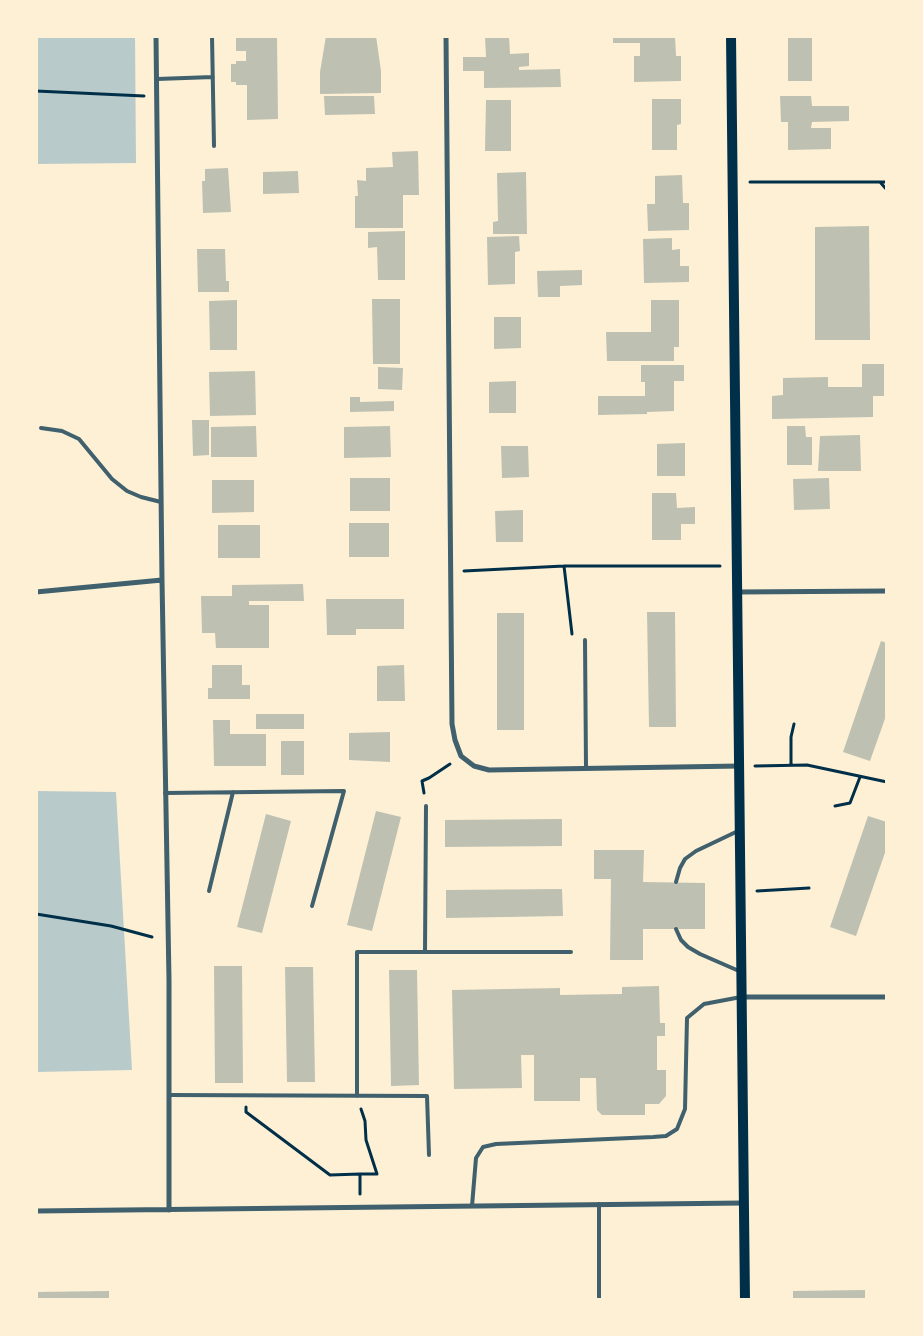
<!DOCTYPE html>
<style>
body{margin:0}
#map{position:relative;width:923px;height:1336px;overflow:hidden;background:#fdf0d5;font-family:"Titillium Web",sans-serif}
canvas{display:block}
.frame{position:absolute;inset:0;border:38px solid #fdf0d5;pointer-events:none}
</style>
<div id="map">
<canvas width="923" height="1336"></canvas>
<div class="frame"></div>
</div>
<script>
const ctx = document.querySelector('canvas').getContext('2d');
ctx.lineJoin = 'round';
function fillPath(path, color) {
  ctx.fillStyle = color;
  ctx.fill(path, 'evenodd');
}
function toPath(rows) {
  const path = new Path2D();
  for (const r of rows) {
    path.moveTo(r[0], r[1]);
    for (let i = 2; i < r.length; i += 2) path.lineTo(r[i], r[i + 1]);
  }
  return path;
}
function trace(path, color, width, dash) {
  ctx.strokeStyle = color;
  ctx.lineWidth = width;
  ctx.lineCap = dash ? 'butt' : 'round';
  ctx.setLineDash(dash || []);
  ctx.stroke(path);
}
fillPath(toPath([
 [36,36,135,36,136,163,36,164],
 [36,791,116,792,132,1070,36,1072]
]), '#b9caca');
fillPath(toPath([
 [277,36,278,119,247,120,247,85,236,85,236,82,231,82,231,64,236,64,236,61,246,61,246,51,236,51,236,37],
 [326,36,376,36,381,71,381,93,320,94,320,72],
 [485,36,509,36,510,54,529,53,529,66,519,67,519,70,560,69,561,87,484,88,484,71,463,71,463,57,486,57],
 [613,36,675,36,676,56,681,56,681,81,634,82,634,56,640,56,640,43,613,43],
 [788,36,812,36,812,81,788,81],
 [324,96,374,96,375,114,325,115],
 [780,96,811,96,812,106,849,106,849,121,812,122,811,128,831,128,831,149,788,150,788,122,781,122],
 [652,99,681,99,681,124,677,125,677,150,652,150],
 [486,100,511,100,511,151,485,151],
 [418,151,419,195,403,195,403,228,355,228,355,196,358,196,357,180,366,181,366,168,393,167,392,152],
 [228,168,231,212,203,213,202,181,205,181,205,169],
 [298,171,299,193,263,194,263,172],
 [526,172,527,234,493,234,493,222,498,221,497,173],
 [682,175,683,203,689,203,689,230,648,231,647,204,655,204,655,176],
 [869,226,870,340,815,340,815,227],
 [405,231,405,280,378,280,377,247,368,248,368,232],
 [519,236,520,251,515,252,515,284,488,285,487,237],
 [672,238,672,250,680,249,680,266,689,266,689,282,644,283,643,239],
 [197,249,225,249,226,281,229,281,229,292,198,292],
 [582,270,582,285,560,286,560,297,538,297,537,271],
 [372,299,400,299,400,364,373,364],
 [237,300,237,350,210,350,209,301],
 [651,300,679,300,679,347,674,347,674,361,607,361,606,332,651,332],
 [494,317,521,317,521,348,494,349],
 [862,364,884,364,884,396,873,396,873,417,772,419,772,396,783,395,783,378,828,377,828,387,862,387],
 [641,365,684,365,684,381,674,381,674,411,647,412,647,414,598,415,598,396,645,396,645,382,641,382],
 [378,367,403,368,402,390,378,389],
 [255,371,256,415,210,416,209,372],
 [516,381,516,413,489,413,489,382],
 [350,397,360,397,360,402,394,401,394,411,350,412],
 [192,420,209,420,209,455,193,456],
 [256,426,257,457,211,457,211,427],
 [390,426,391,457,344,458,344,427],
 [787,426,805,426,806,437,812,437,812,465,787,465],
 [860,435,861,471,818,471,820,436],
 [685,443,685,476,657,476,657,444],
 [501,446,528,446,529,477,502,478],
 [350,478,390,478,390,511,350,511],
 [829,478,830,509,794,510,793,479],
 [212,480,254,480,254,512,212,513],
 [652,493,676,493,677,508,695,507,695,524,681,524,681,540,652,540],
 [523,510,523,542,496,542,495,511],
 [349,523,389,523,389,557,349,557],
 [218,525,260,525,260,558,218,558],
 [303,584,304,601,249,601,249,605,269,605,269,648,216,648,215,633,202,633,201,596,232,596,232,585],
 [326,599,404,599,404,629,356,629,356,635,327,635],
 [647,612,675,612,676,727,649,727],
 [497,613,524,613,524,730,497,730],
 [881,641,887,643,887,713,870,761,843,752],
 [212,665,242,665,242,685,250,685,250,699,208,699,208,688,212,688],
 [404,665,405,701,377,701,377,666],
 [256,714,304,714,304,729,256,729],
 [213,720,230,720,230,734,266,734,266,766,214,766],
 [390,732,390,762,349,760,349,733],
 [281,741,304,741,304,775,281,775],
 [376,811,401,817,372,931,347,925],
 [266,814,291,821,262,933,237,927],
 [868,816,887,822,887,847,856,936,830,927],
 [562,819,562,846,445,847,445,820],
 [594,850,644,850,643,882,705,883,705,929,643,929,643,960,610,960,611,879,594,879],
 [562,889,563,916,446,918,446,890],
 [214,966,242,966,243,1083,215,1083],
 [285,967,313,967,315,1082,287,1082],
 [389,970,417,970,419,1085,391,1086],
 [659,986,660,1023,665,1023,665,1036,657,1036,657,1070,666,1070,666,1096,659,1104,645,1104,645,1115,602,1115,597,1110,596,1078,580,1078,580,1101,534,1101,534,1055,521,1055,522,1088,454,1089,452,990,560,988,560,995,622,994,622,987],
 [865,1290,865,1300,793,1300,793,1291],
 [109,1291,109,1300,36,1300,36,1292]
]), '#bec0b2');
trace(toPath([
 [36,91,144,96],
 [750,182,887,182],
 [880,182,887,190],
 [564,566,572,634],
 [464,571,564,566,720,566],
 [791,765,791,737,794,724],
 [755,766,807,765,887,782],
 [424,793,422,781,429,778,450,764],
 [835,806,850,803,860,777],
 [757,891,809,888],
 [36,914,111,926,152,937],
 [246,1107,246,1112,330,1175,360,1174],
 [360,1194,360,1174,377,1174,366,1140,365,1121,361,1109]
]), '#003049', 3);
trace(toPath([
 [212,36,214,146],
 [157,79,213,77],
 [41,428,62,431,79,439,112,479,127,491,141,497,161,502],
 [585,640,586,767],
 [165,793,344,791,312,906],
 [676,882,680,868,685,859,696,851,738,831],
 [209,891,233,792],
 [676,929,681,940,688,947,700,954,739,971],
 [425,952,426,806],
 [169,1095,427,1096,429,1155],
 [357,1096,357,952,571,952],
 [599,1204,599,1300],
 [472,1206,476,1158,483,1147,496,1144,653,1137,666,1136,677,1129,685,1109,687,1018,704,1004,741,997]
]), '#3f606c', 4);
trace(toPath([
 [156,36,162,580,169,980,169,1210],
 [446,36,452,724,455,740,461,756,474,766,489,770,740,766],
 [36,592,162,580],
 [737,592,887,591],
 [742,997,887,997],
 [36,1211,743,1203]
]), '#3f606c', 5);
trace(toPath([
 [731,36,745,1300]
]), '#003049', 10);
</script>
